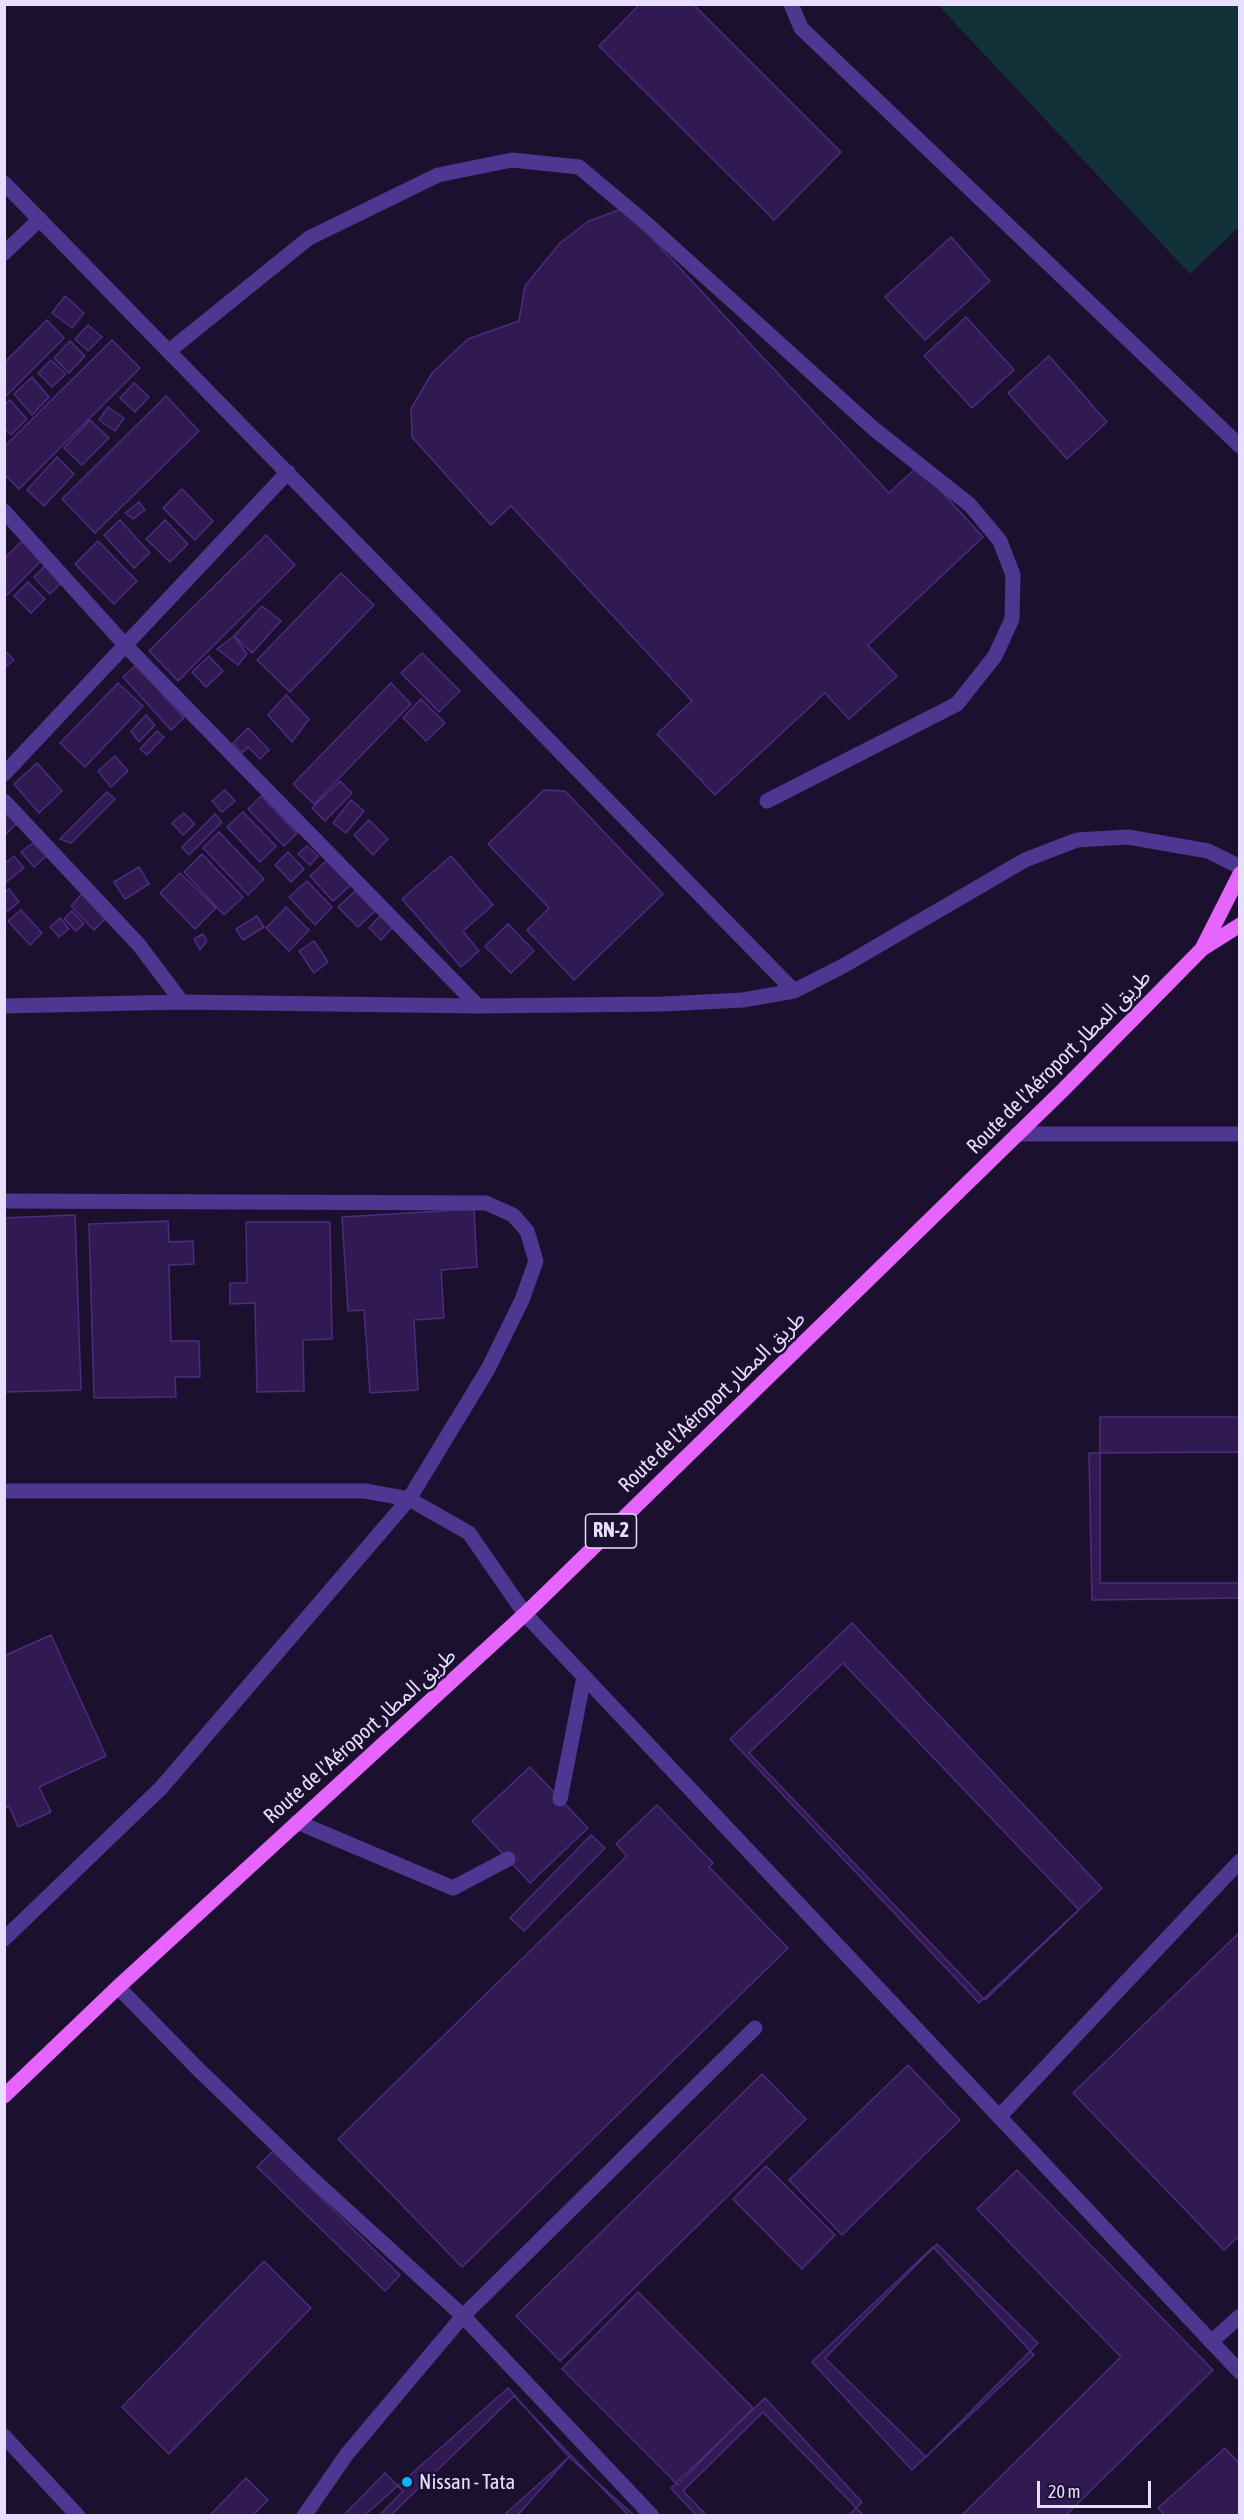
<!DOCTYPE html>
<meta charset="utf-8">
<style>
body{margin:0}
#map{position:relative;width:1244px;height:2520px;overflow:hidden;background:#1c102f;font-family:"Asap Condensed",sans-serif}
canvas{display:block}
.frame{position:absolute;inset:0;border:6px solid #e9deff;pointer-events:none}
.scale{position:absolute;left:1037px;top:2481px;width:114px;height:27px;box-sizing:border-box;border:3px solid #e9deff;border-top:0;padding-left:8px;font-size:18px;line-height:21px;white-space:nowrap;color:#e9deff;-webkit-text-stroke:4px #1c102f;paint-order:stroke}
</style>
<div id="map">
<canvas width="1244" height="2520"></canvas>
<div class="frame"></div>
<div class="scale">20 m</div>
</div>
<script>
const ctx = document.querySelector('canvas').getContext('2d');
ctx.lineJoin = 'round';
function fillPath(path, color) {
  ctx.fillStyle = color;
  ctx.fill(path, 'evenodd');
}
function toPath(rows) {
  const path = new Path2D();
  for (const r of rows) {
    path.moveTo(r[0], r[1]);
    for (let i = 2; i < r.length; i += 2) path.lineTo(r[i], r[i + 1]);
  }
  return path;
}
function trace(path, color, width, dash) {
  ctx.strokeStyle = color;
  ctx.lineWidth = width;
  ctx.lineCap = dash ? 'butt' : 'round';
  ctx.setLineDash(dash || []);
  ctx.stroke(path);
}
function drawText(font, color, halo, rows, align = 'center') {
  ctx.font = font + ' "Asap Condensed","Noto Sans Arabic",sans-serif';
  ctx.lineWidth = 5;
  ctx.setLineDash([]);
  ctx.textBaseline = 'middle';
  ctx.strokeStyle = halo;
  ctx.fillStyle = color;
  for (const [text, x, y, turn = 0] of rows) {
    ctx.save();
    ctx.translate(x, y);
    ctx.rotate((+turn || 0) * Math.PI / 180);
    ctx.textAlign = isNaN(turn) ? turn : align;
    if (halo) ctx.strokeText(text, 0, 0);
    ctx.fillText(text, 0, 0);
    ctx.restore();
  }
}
fillPath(toPath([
 [941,4,1239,5,1239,227,1190,274,939,6]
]), '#123239');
const building = toPath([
 [640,4,693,4,841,152,774,220,599,46,640,4],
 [624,208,889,493,918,466,983,537,868,645,897,676,849,719,825,693,715,795,657,734,692,701,511,506,491,525,412,437,411,409,432,373,468,339,519,321,525,286,560,243,589,221,624,208],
 [951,237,990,281,925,340,885,297,951,237],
 [65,296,84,313,72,328,52,313,65,296],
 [966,317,1014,370,972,408,924,356,966,317],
 [47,320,64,338,4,398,4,363,47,320],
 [88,325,102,337,88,351,75,339,88,325],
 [112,340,140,368,19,489,4,474,4,447,112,340],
 [70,341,85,356,69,373,54,358,70,341],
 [1049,356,1107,422,1067,459,1008,393,1049,356],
 [51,360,66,374,52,387,38,373,51,360],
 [32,377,49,397,32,415,14,394,32,377],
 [134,383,149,397,135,412,120,398,134,383],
 [166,396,199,431,95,533,62,499,166,396],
 [10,400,27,419,11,435,4,429,4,405,10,400],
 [108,407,124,418,115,431,99,420,108,407],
 [90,420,109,438,82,465,64,448,90,420],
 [57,457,74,474,44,506,27,490,57,457],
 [182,489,213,521,195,540,163,508,182,489],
 [139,502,145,510,133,519,125,513,139,502],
 [120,520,150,553,134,568,104,535,120,520],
 [165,520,188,544,170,562,146,539,165,520],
 [266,535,295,565,178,681,149,651,266,535],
 [22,541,42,560,7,595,4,592,4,559,22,541],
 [98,541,137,581,114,604,75,564,98,541],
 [47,564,63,581,50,594,34,577,47,564],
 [341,573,374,605,290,692,257,660,341,573],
 [28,582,45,599,31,613,14,596,28,582],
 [262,606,281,621,252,653,234,636,262,606],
 [234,636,247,654,238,665,217,649,234,636],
 [4,650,14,660,4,668,4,650],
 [422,653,460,691,439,712,401,673,422,653],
 [209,656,223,671,206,687,192,672,209,656],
 [136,665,184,718,171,730,123,677,136,665],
 [118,683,143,706,85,767,60,743,118,683],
 [391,683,411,704,314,804,293,784,391,683],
 [286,695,309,719,292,742,268,715,286,695],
 [421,699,445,723,426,741,403,718,421,699],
 [146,715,155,725,139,742,131,731,146,715],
 [248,728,269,750,260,759,248,747,242,753,233,743,248,728],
 [157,731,164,737,147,755,140,749,157,731],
 [115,756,128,771,111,787,98,771,115,756],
 [37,763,62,791,39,813,14,784,37,763],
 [340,781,352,793,325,821,312,808,340,781],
 [225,790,235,801,222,812,212,801,225,790],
 [544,790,565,791,663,894,574,980,527,930,549,908,488,844,544,790],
 [107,792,115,799,71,843,60,839,107,792],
 [261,796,297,833,284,846,248,809,261,796],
 [351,800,364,811,346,833,333,823,351,800],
 [4,811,17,823,4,836,4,811],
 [243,812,276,846,260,862,227,827,243,812],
 [184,813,195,824,183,835,172,823,184,813],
 [215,814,222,822,189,855,182,847,215,814],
 [369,820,388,839,373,855,354,835,369,820],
 [219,832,264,879,248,895,203,848,219,832],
 [34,842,46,856,34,867,21,852,34,842],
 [307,846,318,856,310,865,298,854,307,846],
 [288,852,304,869,291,882,275,865,288,852],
 [202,854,243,897,224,915,184,872,202,854],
 [14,856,24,868,4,884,4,864,14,856],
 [451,856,493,905,463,931,479,951,461,967,402,899,451,856],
 [328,859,352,884,333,901,310,876,328,859],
 [139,867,149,884,125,899,114,882,139,867],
 [180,873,216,908,195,929,160,893,180,873],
 [307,881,332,907,315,925,289,897,307,881],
 [9,889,19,902,4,914,4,893,9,889],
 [355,891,375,911,358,927,338,907,355,891],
 [82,894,106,918,94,930,71,906,82,894],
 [286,907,309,930,289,951,266,928,286,907],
 [21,910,42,933,30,945,8,921,21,910],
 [72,911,84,924,76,931,64,919,72,911],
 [257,916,264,927,243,940,236,929,257,916],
 [380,916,393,927,381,940,369,928,380,916],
 [60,918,69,929,59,937,50,927,60,918],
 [508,924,534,951,511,973,485,946,508,924],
 [203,934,207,941,200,950,194,939,203,934],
 [314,941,328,962,314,973,299,951,314,941],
 [474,1209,477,1267,441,1270,444,1318,414,1320,418,1390,370,1393,364,1310,348,1311,342,1217,474,1209],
 [75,1215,81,1390,4,1392,4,1218,75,1215],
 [168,1221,169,1242,193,1241,194,1264,169,1265,171,1341,199,1341,200,1377,175,1377,176,1397,94,1398,89,1224,168,1221],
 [246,1222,330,1222,332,1339,303,1340,304,1391,257,1392,255,1303,230,1304,230,1283,247,1283,246,1222],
 [1100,1417,1240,1417,1240,1583,1100,1583,1100,1417],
 [1240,1452,1240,1598,1092,1600,1089,1453,1240,1452],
 [852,1623,1102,1888,979,2003,730,1739,852,1623],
 [51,1635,106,1756,39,1787,51,1812,18,1827,9,1806,4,1809,4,1656,51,1635],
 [843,1663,1079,1910,985,2000,749,1753,843,1663],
 [530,1767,588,1828,530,1883,472,1821,530,1767],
 [657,1805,713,1863,709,1867,788,1948,462,2267,338,2139,627,1856,616,1844,657,1805],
 [591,1835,605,1848,524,1931,510,1918,591,1835],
 [1240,1932,1240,2235,1224,2250,1073,2093,1240,1932],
 [908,2065,960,2120,842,2235,789,2180,908,2065],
 [762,2074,806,2119,560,2361,516,2316,762,2074],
 [273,2151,400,2275,385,2291,257,2167,273,2151],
 [766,2166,835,2235,802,2269,733,2199,766,2166],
 [1017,2170,1213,2370,1065,2516,961,2516,1121,2357,977,2209,1017,2170],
 [937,2244,1038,2343,926,2457,825,2358,937,2244],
 [933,2247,1034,2355,912,2470,812,2362,933,2247],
 [264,2261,311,2308,169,2454,122,2407,264,2261],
 [638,2292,753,2408,678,2485,562,2369,638,2292],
 [508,2388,569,2457,503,2516,364,2516,508,2388],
 [514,2396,629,2516,390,2516,514,2396],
 [765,2398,862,2502,848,2516,697,2516,671,2488,765,2398],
 [763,2412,864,2516,707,2516,683,2491,763,2412],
 [1225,2448,1240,2464,1240,2516,1165,2516,1158,2508,1225,2448],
 [569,2457,635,2516,517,2516,569,2457],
 [385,2473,403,2491,379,2516,343,2516,385,2473],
 [246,2478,268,2500,252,2516,213,2516,211,2514,246,2478]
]);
fillPath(building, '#311a51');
trace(building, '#4d2b7f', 1.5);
trace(toPath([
 [791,4,801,28,1240,446],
 [169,351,309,238,438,175,512,160,579,167,646,223,874,429,970,505,1000,541,1013,575,1012,619,995,656,957,704,767,801],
 [1017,1134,1240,1134],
 [560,1799,584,1677],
 [297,1822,453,1888,508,1859],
 [118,1987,198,2069,307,2174,463,2316,652,2516],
 [999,2117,1240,1861],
 [1211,2342,1240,2316],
 [304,2516,347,2454,463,2316,755,2028]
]), '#4e3791', 15);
trace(toPath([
 [4,183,794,991],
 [4,253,40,219],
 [4,511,125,645,478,1006],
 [4,774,288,472],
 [4,801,139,945,182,1002],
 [4,1201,486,1203,513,1215,527,1231,536,1261,522,1300,488,1369,409,1499,161,1788,4,1939],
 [4,1491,365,1491,409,1499,469,1533,525,1614,1240,2372],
 [4,2436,78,2516]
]), '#4e3791', 15);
trace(toPath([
 [4,1006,182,1002,478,1006,663,1004,743,1000,794,991,843,966,1025,860,1077,840,1128,837,1208,851,1240,867]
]), '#4e3791', 15);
trace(toPath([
 [1202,949,1240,874],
 [4,2096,118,1987,525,1614,1063,1090,1202,949,1240,925]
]), '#e665ff', 15);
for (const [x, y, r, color] of [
 [407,2482,6,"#0ab2ff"]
]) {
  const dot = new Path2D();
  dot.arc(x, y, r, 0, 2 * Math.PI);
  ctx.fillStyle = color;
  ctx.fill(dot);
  trace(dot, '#1c102f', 2);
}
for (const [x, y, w] of [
 [611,1531,51]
]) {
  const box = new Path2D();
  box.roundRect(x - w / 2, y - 17, w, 34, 4.5);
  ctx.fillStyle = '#1c102f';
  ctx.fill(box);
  trace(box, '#e9deff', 1.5);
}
drawText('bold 20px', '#e9deff', null, [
 ["RN-2",611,1531]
]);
drawText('21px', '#e9deff', '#1c102f', [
 ["Route de l'Aéroport طريق المطار",1059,1062,-45],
 ["Route de l'Aéroport طريق المطار",712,1402,-44],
 ["Route de l'Aéroport طريق المطار",360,1736,-42]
]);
drawText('21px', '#e9deff', '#1c102f', [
 ["Nissan - Tata",419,2482]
], 'left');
</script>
